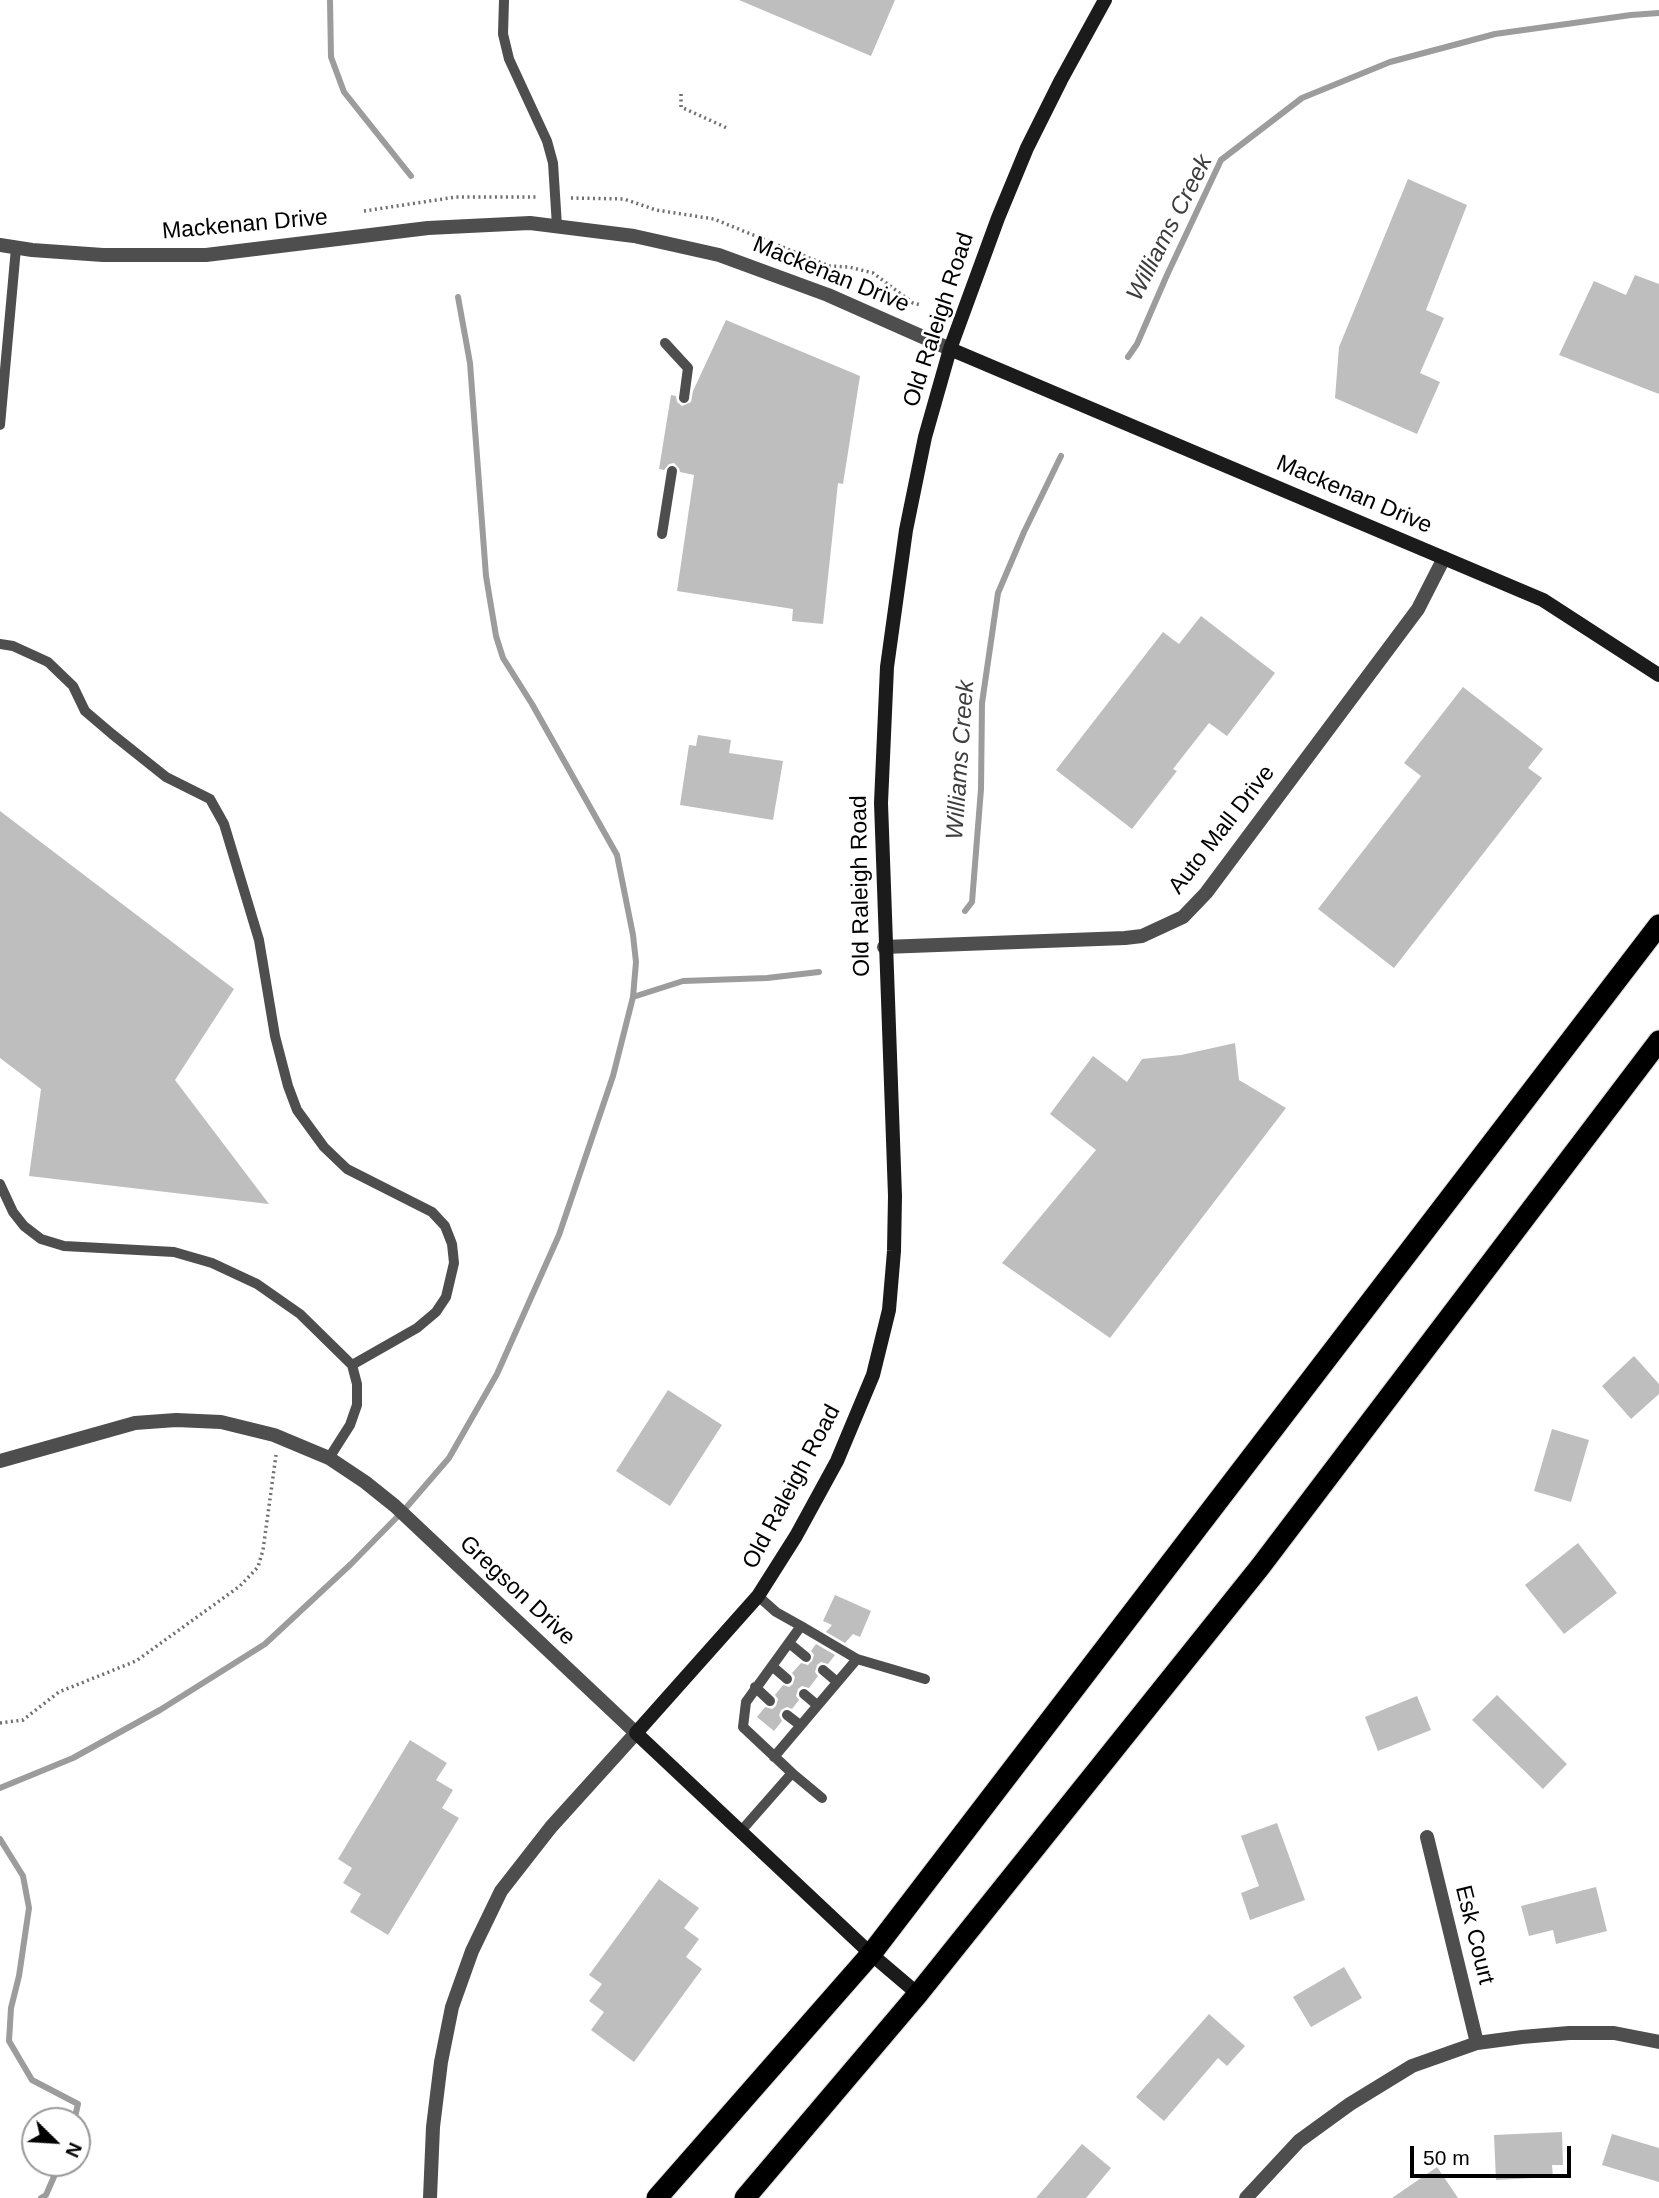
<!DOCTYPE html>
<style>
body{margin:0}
#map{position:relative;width:1659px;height:2198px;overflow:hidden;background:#fff;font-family:Helvetica,sans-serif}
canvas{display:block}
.north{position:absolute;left:21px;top:2107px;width:70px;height:70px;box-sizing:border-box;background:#fff;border:2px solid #999;border-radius:50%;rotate:114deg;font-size:19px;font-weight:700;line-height:28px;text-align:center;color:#000}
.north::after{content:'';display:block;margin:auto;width:24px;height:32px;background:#000;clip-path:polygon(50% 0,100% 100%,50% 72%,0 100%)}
.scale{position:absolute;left:1410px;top:2146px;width:161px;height:32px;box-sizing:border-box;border:4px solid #000;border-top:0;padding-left:9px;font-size:21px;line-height:24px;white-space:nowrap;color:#000;-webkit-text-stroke:5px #fff;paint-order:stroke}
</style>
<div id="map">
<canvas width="1659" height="2198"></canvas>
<div class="north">N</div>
<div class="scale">50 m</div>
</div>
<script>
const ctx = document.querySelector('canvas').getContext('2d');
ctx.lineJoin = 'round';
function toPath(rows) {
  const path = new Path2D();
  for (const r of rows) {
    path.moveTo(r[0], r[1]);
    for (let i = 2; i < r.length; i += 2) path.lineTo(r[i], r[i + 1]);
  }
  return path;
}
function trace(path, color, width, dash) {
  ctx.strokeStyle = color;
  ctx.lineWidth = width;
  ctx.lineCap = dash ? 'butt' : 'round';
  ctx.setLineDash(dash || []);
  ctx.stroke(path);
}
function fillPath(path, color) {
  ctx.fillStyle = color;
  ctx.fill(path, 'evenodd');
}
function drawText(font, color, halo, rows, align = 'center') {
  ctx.font = font + ' Helvetica,sans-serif';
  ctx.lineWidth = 5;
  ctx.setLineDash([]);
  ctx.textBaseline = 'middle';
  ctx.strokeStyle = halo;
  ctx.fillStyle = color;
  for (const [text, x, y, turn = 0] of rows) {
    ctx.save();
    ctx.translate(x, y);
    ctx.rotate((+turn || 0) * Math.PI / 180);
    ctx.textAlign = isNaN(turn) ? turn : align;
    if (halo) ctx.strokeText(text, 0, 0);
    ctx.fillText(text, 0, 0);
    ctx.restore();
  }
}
trace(toPath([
 [330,0,331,57,344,92,411,176],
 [1128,357,1137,344,1167,275,1221,160,1302,98,1390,62,1495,34,1631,15,1659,13],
 [965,911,972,902,981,789,982,703,998,593,1024,532,1061,456],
 [633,997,683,981,767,978,819,972],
 [0,1788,73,1758,160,1710,265,1644,351,1564,405,1509,449,1458,497,1374,559,1235,613,1076,633,997,636,962,633,935,617,855,532,704,503,658,496,636,486,576,470,363,458,297],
 [0,1839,23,1876,29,1908,19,1976,11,2008,9,2041,32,2080,78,2104,74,2121],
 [41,2198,46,2195,60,2163]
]), '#9c9c9c', 6);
fillPath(toPath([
 [739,0,895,0,871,56],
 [1408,179,1467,205,1426,310,1444,318,1420,373,1440,382,1417,434,1335,398,1339,347],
 [1635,275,1659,284,1659,394,1559,355,1594,281,1626,295],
 [726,320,860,376,843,484,838,483,823,624,792,621,793,609,677,591,694,475,680,472,679,468,674,463,669,464,664,470,659,469,671,395,676,396,677,402,682,406,691,402,693,391],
 [1201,616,1275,673,1227,736,1209,723,1173,769,1177,771,1132,829,1056,770,1163,632,1179,644],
 [1463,687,1543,749,1528,768,1542,778,1394,968,1318,909,1421,776,1404,763],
 [698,735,731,740,729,753,783,761,773,820,680,805,689,745,696,746],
 [0,811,234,989,175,1080,269,1204,29,1176,41,1089,0,1058],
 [1235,1043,1239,1080,1286,1108,1110,1338,1002,1263,1096,1150,1050,1114,1093,1056,1127,1082,1142,1059,1181,1055],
 [1634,1356,1659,1384,1659,1394,1631,1419,1602,1386],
 [668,1390,722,1425,670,1506,616,1471],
 [1552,1429,1589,1440,1571,1502,1534,1491],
 [1578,1543,1617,1593,1564,1634,1525,1585],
 [835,1595,871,1611,860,1637,853,1634,845,1643,826,1632,832,1625,823,1621],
 [816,1644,835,1655,828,1664,821,1662,817,1665,815,1672,818,1676,809,1688,802,1686,798,1689,796,1696,799,1700,792,1709,787,1707,781,1710,779,1715,782,1721,774,1731,757,1717,765,1707,772,1709,776,1706,778,1699,775,1695,783,1685,789,1687,793,1684,795,1677,792,1673,801,1663,808,1665,812,1661,814,1655,811,1651],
 [1497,1695,1567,1764,1543,1789,1472,1720],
 [1417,1696,1431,1730,1378,1751,1365,1717],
 [410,1740,447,1763,436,1780,453,1790,442,1808,459,1818,388,1935,350,1912,361,1894,343,1883,352,1868,338,1859],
 [1277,1823,1305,1900,1250,1920,1241,1893,1259,1886,1241,1836],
 [659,1879,699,1908,684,1928,699,1939,686,1957,702,1969,634,2062,591,2030,604,2012,589,2001,602,1984,589,1975],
 [1596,1887,1607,1931,1556,1944,1553,1930,1529,1936,1521,1906],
 [1344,1967,1362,1998,1311,2027,1293,1997],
 [1209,2014,1245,2046,1227,2066,1218,2058,1164,2121,1136,2097],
 [1562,2132,1563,2165,1552,2165,1553,2177,1496,2180,1494,2135],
 [1612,2134,1659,2148,1659,2182,1602,2165],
 [1082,2144,1111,2168,1086,2198,1036,2198],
 [1437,2167,1458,2198,1392,2198]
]), '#bebebe');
const highway = toPath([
 [657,2198,871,1954,1659,925],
 [745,2198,918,1994,1260,1567,1659,1041]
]);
trace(highway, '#dbdbdb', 23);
trace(toPath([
 [681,94,681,107,727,128],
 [571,198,624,199,656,210,714,219,829,266,849,267,873,273,913,303,921,305],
 [364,211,456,197,537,197],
 [0,1723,23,1720,59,1692,136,1661,240,1586,258,1567,263,1550,276,1455]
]), '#707070', 3.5, [2, 3.5]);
trace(toPath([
 [504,0,503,34,509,59,547,141,553,163,557,226],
 [665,343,688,368,684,398],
 [0,425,16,248],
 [662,534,672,471],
 [0,644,13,646,48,662,73,686,85,711,112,734,166,777,210,799,224,824,259,940,275,1036,288,1086,297,1110,324,1147,347,1169,432,1212,445,1226,452,1244,454,1263,446,1297,436,1312,417,1328,352,1365],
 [0,1184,13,1212,24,1226,41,1239,64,1246,174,1252,212,1263,257,1284,300,1314,352,1365,357,1384,357,1405,350,1425,329,1458],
 [789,1643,806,1657],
 [857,1659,925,1679],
 [772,1666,787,1679],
 [823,1670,836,1681],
 [755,1687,770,1701],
 [804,1694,817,1705],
 [787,1715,800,1725],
 [774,1757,857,1659,801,1626],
 [792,1773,822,1798],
 [741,1831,792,1773,743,1727,746,1702,801,1626,776,1612,758,1596]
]), '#4e4e4e', 10);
trace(toPath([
 [0,245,32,250,103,255,206,255,428,228,530,223,634,236,719,255,828,295,950,349],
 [884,947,1125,938,1142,936,1183,917,1206,893,1418,609,1444,558],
 [0,1461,135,1423,176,1420,221,1422,274,1435,329,1458,365,1482,395,1506,636,1733,551,1827,501,1891,472,1951,452,2007,441,2062,433,2127,430,2198],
 [1427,1837,1477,2043],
 [1246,2198,1299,2141,1350,2104,1412,2066,1477,2043,1522,2037,1569,2033,1614,2033,1659,2042]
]), '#4e4e4e', 14);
trace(toPath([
 [950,349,1543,600,1659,675],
 [918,1994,871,1954,636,1733,758,1596,796,1536,837,1461,873,1375,889,1310,894,1251,895,1196,881,803,887,667,906,530,925,437,950,349,998,218,1027,148,1061,80,1105,0]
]), '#1b1b1b', 14);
trace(highway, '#000', 21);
drawText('23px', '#000', '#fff', [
 ["Mackenan Drive",245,225,-5],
 ["Mackenan Drive",831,275,22],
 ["Old Raleigh Road",939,320,-72],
 ["Mackenan Drive",1354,495,23],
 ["Auto Mall Drive",1222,830,-52],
 ["Old Raleigh Road",861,886,-91],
 ["Old Raleigh Road",792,1487,-62],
 ["Gregson Drive",517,1591,43],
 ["Esk Court",1474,1935,76]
]);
drawText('italic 24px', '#3d3d3d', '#fff', [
 ["Williams Creek",1170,228,-63],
 ["Williams Creek",961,760,-86]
]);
</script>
